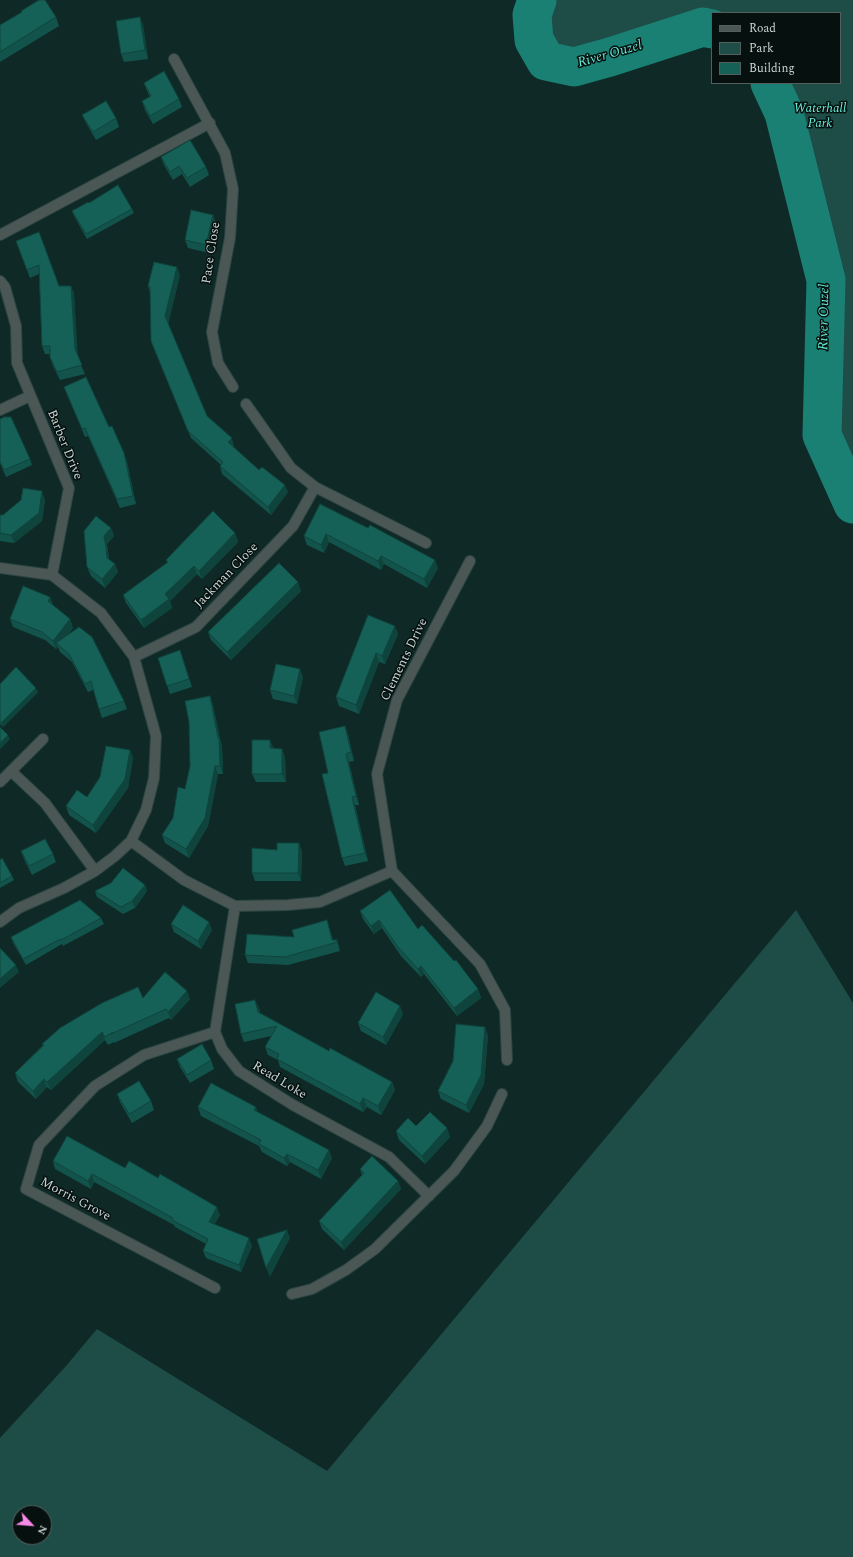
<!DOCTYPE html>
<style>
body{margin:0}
#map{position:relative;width:853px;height:1557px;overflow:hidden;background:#0f2a26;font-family:Spectral,serif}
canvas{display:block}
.legend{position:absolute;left:711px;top:12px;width:130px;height:72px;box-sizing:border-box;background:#06100e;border:1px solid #535f5c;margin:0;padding:5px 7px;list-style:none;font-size:12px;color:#c6d5d2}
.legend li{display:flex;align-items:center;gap:8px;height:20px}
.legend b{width:20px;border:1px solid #535f5c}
.north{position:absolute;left:12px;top:1505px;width:40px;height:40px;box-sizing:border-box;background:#06100e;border:1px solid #535f5c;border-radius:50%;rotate:116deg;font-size:11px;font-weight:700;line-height:16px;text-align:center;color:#c6d5d2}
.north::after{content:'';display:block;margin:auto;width:14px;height:18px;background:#f888ea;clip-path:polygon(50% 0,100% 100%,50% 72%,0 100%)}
</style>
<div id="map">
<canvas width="853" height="1557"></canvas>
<ul class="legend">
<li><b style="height:5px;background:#4b5755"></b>Road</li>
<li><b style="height:11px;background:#1d4d46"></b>Park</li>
<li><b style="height:11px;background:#156157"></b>Building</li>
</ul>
<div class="north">N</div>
</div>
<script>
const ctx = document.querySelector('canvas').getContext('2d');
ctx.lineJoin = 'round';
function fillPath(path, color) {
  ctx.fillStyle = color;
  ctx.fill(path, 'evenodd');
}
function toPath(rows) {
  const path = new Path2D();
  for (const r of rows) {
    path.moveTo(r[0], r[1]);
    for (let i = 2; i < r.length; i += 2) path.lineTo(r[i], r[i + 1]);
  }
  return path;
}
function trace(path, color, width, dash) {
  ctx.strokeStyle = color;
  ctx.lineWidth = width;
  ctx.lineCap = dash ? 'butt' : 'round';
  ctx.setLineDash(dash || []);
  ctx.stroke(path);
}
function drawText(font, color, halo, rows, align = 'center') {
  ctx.font = font + ' Spectral,serif';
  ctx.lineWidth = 3;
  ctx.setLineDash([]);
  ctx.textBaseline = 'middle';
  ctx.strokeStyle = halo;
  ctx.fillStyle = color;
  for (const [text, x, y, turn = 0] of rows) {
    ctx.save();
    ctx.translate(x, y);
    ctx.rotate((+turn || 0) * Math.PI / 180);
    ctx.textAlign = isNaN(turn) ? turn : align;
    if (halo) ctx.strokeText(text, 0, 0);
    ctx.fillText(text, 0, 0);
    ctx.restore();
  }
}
fillPath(toPath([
 [537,0,853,0,853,459,822,435,826,280,784,113,770,83,840,83,840,13,712,13,712,29,703,27,610,57,574,67,546,61,534,40,532,15],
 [796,910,853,1003,853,1557,0,1557,0,1438,66,1366,97,1329,327,1471],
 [20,1513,44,1513,44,1537,20,1537]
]), '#1d4d46');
trace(toPath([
 [537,0,532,15,534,40,546,61,574,67,610,57,703,27,712,29],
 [770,83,784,113,826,280,822,435,853,504]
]), '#1a8073', 39);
const minor = toPath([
 [174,59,225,153,233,189,230,238,212,332,218,363,233,387],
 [0,235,210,123],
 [0,281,5,287,16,326,17,363,69,488,52,575],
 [246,404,291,468,315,487,426,543],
 [0,410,30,396],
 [470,561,397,700,377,774,392,871,480,964,505,1010,507,1060],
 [0,568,52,575,101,613,134,657,156,736,154,778,146,810,131,841,115,856,95,871,64,888,19,908,0,922],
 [134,657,196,627,293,526,315,487],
 [11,771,45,803,95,871],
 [0,782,43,739],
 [131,841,184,880,235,906,288,905,320,902,392,871],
 [235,906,215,1032,222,1049,239,1071,293,1105,389,1157,429,1196],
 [215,1288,26,1189,39,1145,95,1086,144,1055,215,1032],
 [292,1294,312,1289,346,1270,375,1249,454,1171,487,1126,502,1094]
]);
trace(minor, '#2c4542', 12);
trace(minor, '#4b5755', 10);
fillPath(toPath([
 [56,17,59,26,0,62,0,25],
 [140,17,143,25,148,59,124,62,121,54],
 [144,83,179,99,182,107,153,124,145,110,142,101,150,97,147,91],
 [82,115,116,118,119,127,96,140,86,123],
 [161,157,206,167,209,175,190,187,182,174,173,180,164,165],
 [89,203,132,209,134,213,87,239,74,216,72,211],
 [213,215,216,224,209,253,188,248,185,240],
 [16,241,59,286,71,286,74,294,77,356,85,374,60,380,53,366,50,357,50,354,45,354,42,346,39,274,30,278],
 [180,275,168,324,207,416,234,446,233,447,259,470,288,492,271,515,222,474,220,466,221,465,191,438,154,349,151,341,150,292,148,286],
 [64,387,109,427,124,453,127,462,136,504,120,508,88,436,85,437],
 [0,419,30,459,32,465,6,477,0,463],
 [45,500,42,521,14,543,0,541,0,515,3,515],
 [320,504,438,568,427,588,384,564,381,570,329,542,324,553,307,545,304,536],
 [111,528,114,536,107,544,109,559,115,564,118,572,105,588,91,576,87,567],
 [235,533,238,542,202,579,197,574,170,601,172,608,144,628,126,603,123,595,167,563,166,560],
 [301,591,231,660,211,640,208,632],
 [50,597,53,605,70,619,73,628,67,636,124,701,127,709,102,718,99,709,93,690,88,692,72,662,60,652,58,647,56,649,45,640,13,627,10,619],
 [368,615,398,634,385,664,379,662,359,714,339,706,336,697],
 [158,658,183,659,192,687,170,694],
 [303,677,297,704,273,699,270,690],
 [0,684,38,692,3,727,0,724],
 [210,696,213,705,220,739,222,746,223,774,218,774,208,826,189,858,165,843,162,835,173,818,185,789],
 [348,734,354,761,349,762,359,805,355,805,368,861,345,866,342,858,328,773],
 [274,749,285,757,286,782,256,782,252,774],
 [130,750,133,758,128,788,96,833,69,815,66,806,87,797],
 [21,851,53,854,56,862,32,875,24,859],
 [302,851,301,881,255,881,252,873],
 [0,860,12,876,14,880,0,888],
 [111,883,145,885,147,891,135,908,123,914,97,897,95,891],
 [360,911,418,929,478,989,481,998,457,1016,424,974,421,977,401,956,382,928,374,934,363,919],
 [101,918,104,924,63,946,62,944,26,965,13,943,11,937],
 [327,920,333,940,337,940,340,951,288,965,248,963,245,955,294,937],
 [171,924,212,930,201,949,174,932],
 [143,998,190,999,171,1020,169,1018,114,1043,114,1042,108,1045,105,1040,51,1090,47,1087,36,1099,18,1082,15,1073,43,1045,42,1044],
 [259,1008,260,1013,329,1051,392,1082,395,1090,381,1115,367,1107,363,1112,280,1067,278,1060,268,1055,265,1047,271,1036,244,1042,241,1034],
 [403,1014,386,1045,361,1031,358,1023],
 [488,1035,484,1084,469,1113,441,1099,438,1091],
 [177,1059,211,1060,214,1069,190,1083,180,1067],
 [117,1094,151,1101,154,1110,132,1123,120,1102],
 [198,1107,258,1112,332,1158,321,1179,290,1162,287,1166,262,1152,259,1146,201,1116],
 [416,1126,447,1128,450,1137,425,1164,399,1140,396,1131],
 [53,1161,125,1168,220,1215,214,1224,252,1246,241,1272,206,1258,203,1251,206,1244,175,1227,174,1225,94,1182,91,1189,55,1169],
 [360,1169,398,1181,401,1189,344,1250,322,1229,319,1221,362,1175]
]), '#12534b');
fillPath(toPath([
 [140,17,143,25,148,59,145,50],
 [213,215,216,224,209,253,206,245],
 [177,267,180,275,168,324,165,316],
 [71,286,74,294,78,358,75,349],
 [232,438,234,446,231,450,228,442],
 [124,453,127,462,136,504,133,496],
 [285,485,288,492,271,515,268,507],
 [42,491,45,500,42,521,14,543,11,535],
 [111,528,114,536,107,544,110,566,107,558,104,536],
 [235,533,238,542,202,579,199,571],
 [326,534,329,542,324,553,321,545],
 [381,556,384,564,381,570,378,561],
 [435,560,438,568,427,588,424,579],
 [115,564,118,572,105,588,102,579],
 [194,566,197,574,170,601,172,608,144,628,141,620,165,594],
 [298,582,301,591,231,660,227,652],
 [50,597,53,605,51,610,48,601],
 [70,619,73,628,59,646,56,643,58,647,56,649,53,641],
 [395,626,398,634,385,664,382,656],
 [376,653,379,662,359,714,356,705],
 [300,669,303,677,297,704,294,696],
 [36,688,38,692,3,727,1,723],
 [210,696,213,705,220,739,222,746,223,774,220,766,218,738],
 [345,726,348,734,354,761,351,752],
 [8,735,10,739,0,749,0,743],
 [270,740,274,749,270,748],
 [282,749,285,757,286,782,282,774],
 [130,750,133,758,128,788,96,833,93,825],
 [346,754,349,762,359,805,356,796],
 [215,766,218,774,208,826,189,858,186,849],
 [352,797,355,805,368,861,365,853],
 [299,843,302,851,301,881,298,873],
 [145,885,147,891,135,908,132,901],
 [379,920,382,928,374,934,371,926],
 [209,922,212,930,201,949,198,941],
 [16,965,19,972,0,988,0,979],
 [421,966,424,974,421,977,418,969],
 [478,989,481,998,457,1016,454,1008],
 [187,991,190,999,171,1020,168,1012],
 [255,1000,259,1008,261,1020,258,1012],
 [400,1006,403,1014,386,1045,383,1037],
 [485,1027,488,1035,484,1084,469,1113,466,1105],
 [102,1032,105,1040,51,1090,47,1082],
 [44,1079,47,1087,36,1099,33,1091],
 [392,1082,395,1090,381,1115,378,1106],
 [363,1098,367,1107,363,1112,360,1104],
 [256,1107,259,1115,254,1110],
 [447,1128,450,1137,425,1164,422,1156],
 [329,1150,332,1158,321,1179,318,1170],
 [287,1154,290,1162,287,1166,284,1158],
 [92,1174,94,1182,91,1189,88,1181],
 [398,1181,401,1189,344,1250,341,1242],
 [217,1207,220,1215,212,1229,209,1222],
 [287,1230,290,1238,270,1277,266,1268],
 [249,1238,252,1246,241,1272,239,1265]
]), '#0f443d');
const building = toPath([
 [39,0,45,0,56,17,0,52,0,25,22,12,21,11,39,0],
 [140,17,145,50,121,54,116,21,140,17],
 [164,71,179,99,150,116,142,101,151,96,144,83,164,71],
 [106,101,116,118,93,132,82,115,106,101],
 [190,140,206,167,187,178,179,166,170,172,161,157,190,140],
 [118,185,132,209,86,234,72,211,88,202,89,203,118,185],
 [191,210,213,215,206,245,185,240,191,210],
 [39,232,59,286,71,286,75,349,82,365,57,372,50,357,50,346,42,346,39,265,27,270,16,241,39,232],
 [154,262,177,267,165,316,207,416,232,438,228,442,259,470,262,467,285,485,268,507,220,466,223,462,188,431,151,341,150,287,148,286,154,262],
 [86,377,109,427,112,426,124,453,133,496,117,499,85,428,82,429,64,387,86,377],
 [4,417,11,417,30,459,4,470,0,462,0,419,4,417],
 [23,488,42,491,39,513,11,535,0,533,0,515,3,515,21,500,23,488],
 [320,504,368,528,370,525,435,560,424,579,381,556,378,561,326,534,321,545,304,536,320,504],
 [213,511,235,533,199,571,194,566,165,594,169,599,141,620,123,595,168,562,166,560,213,511],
 [96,516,111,528,104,536,106,547,107,558,115,564,102,579,87,567,84,531,96,516],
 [279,563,298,582,227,652,208,632,279,563],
 [23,586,50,597,48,601,70,619,53,641,42,632,10,619,23,586],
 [368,615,395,626,382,656,376,653,356,705,336,697,368,615],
 [79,627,92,637,124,701,99,709,91,681,85,684,69,654,56,643,79,627],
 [180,650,189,679,167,686,158,658,180,650],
 [276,664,300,669,294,696,270,690,276,664],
 [16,667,36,688,1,723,0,721,0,684,16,667],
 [210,696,218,738,219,738,220,766,215,766,205,818,186,849,162,835,173,818,178,787,185,789,190,766,189,722,185,701,210,696],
 [345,726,351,752,346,754,356,796,352,797,365,853,342,858,322,774,328,773,319,732,345,726],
 [0,727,8,735,0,743,0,727],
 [252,740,270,740,270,748,282,749,282,774,252,774,252,740],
 [106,746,130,750,125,779,93,825,66,806,77,790,87,797,100,777,106,746],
 [45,839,53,854,29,866,21,851,45,839],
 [277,843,299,843,298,873,252,873,252,848,277,850,277,843],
 [2,858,12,876,0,883,0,860,2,858],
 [123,868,145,885,132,901,121,907,95,891,111,883,123,868],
 [390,890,418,929,422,925,454,961,456,960,478,989,454,1008,421,966,418,969,398,947,379,920,371,926,360,911,390,890],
 [80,900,101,918,61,940,60,939,23,959,11,937,80,900],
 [183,905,209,922,198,941,171,924,183,905],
 [327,920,332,940,337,940,337,942,285,957,245,955,247,934,294,937,292,930,327,920],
 [0,948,16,965,0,979,0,948],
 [165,972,187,991,168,1012,166,1009,111,1034,113,1032,105,1037,102,1032,47,1082,44,1079,33,1091,15,1073,44,1045,42,1044,60,1028,102,1003,138,987,143,998,165,972],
 [376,992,400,1006,383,1037,358,1023,376,992],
 [255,1000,258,1012,329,1051,330,1048,392,1082,378,1106,363,1098,360,1104,277,1059,279,1054,265,1047,277,1026,241,1034,235,1004,255,1000],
 [456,1024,485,1027,481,1075,466,1105,438,1091,453,1061,456,1024],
 [202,1044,211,1060,187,1075,177,1059,202,1044],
 [139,1081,151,1101,129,1114,117,1094,139,1081],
 [211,1083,256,1107,254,1110,329,1150,318,1170,287,1154,284,1158,259,1144,261,1140,198,1107,211,1083],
 [430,1112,447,1128,422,1156,396,1131,408,1118,416,1126,430,1112],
 [67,1136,125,1168,129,1161,158,1178,160,1174,217,1207,209,1222,249,1238,239,1265,203,1251,208,1239,172,1220,173,1218,92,1174,88,1181,53,1161,67,1136],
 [372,1156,398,1181,341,1242,319,1221,364,1173,360,1169,372,1156],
 [287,1230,266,1268,257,1239,287,1230]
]);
fillPath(building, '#156157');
trace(building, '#0f443d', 1);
drawText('italic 13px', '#6aeeda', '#06100e', [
 ["Waterhall",820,109],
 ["Park",820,124]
]);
drawText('13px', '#c6d5d2', '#06100e', [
 ["Pace Close",212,253,-81],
 ["Barber Drive",64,445,68],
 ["Jackman Close",227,576,-46],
 ["Clements Drive",405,660,-64],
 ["Read Loke",279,1081,31],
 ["Morris Grove",75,1200,28]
]);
drawText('italic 14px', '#61e7d3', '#06100e', [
 ["River Ouzel",610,55,-16],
 ["River Ouzel",825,317,-89]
]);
</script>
